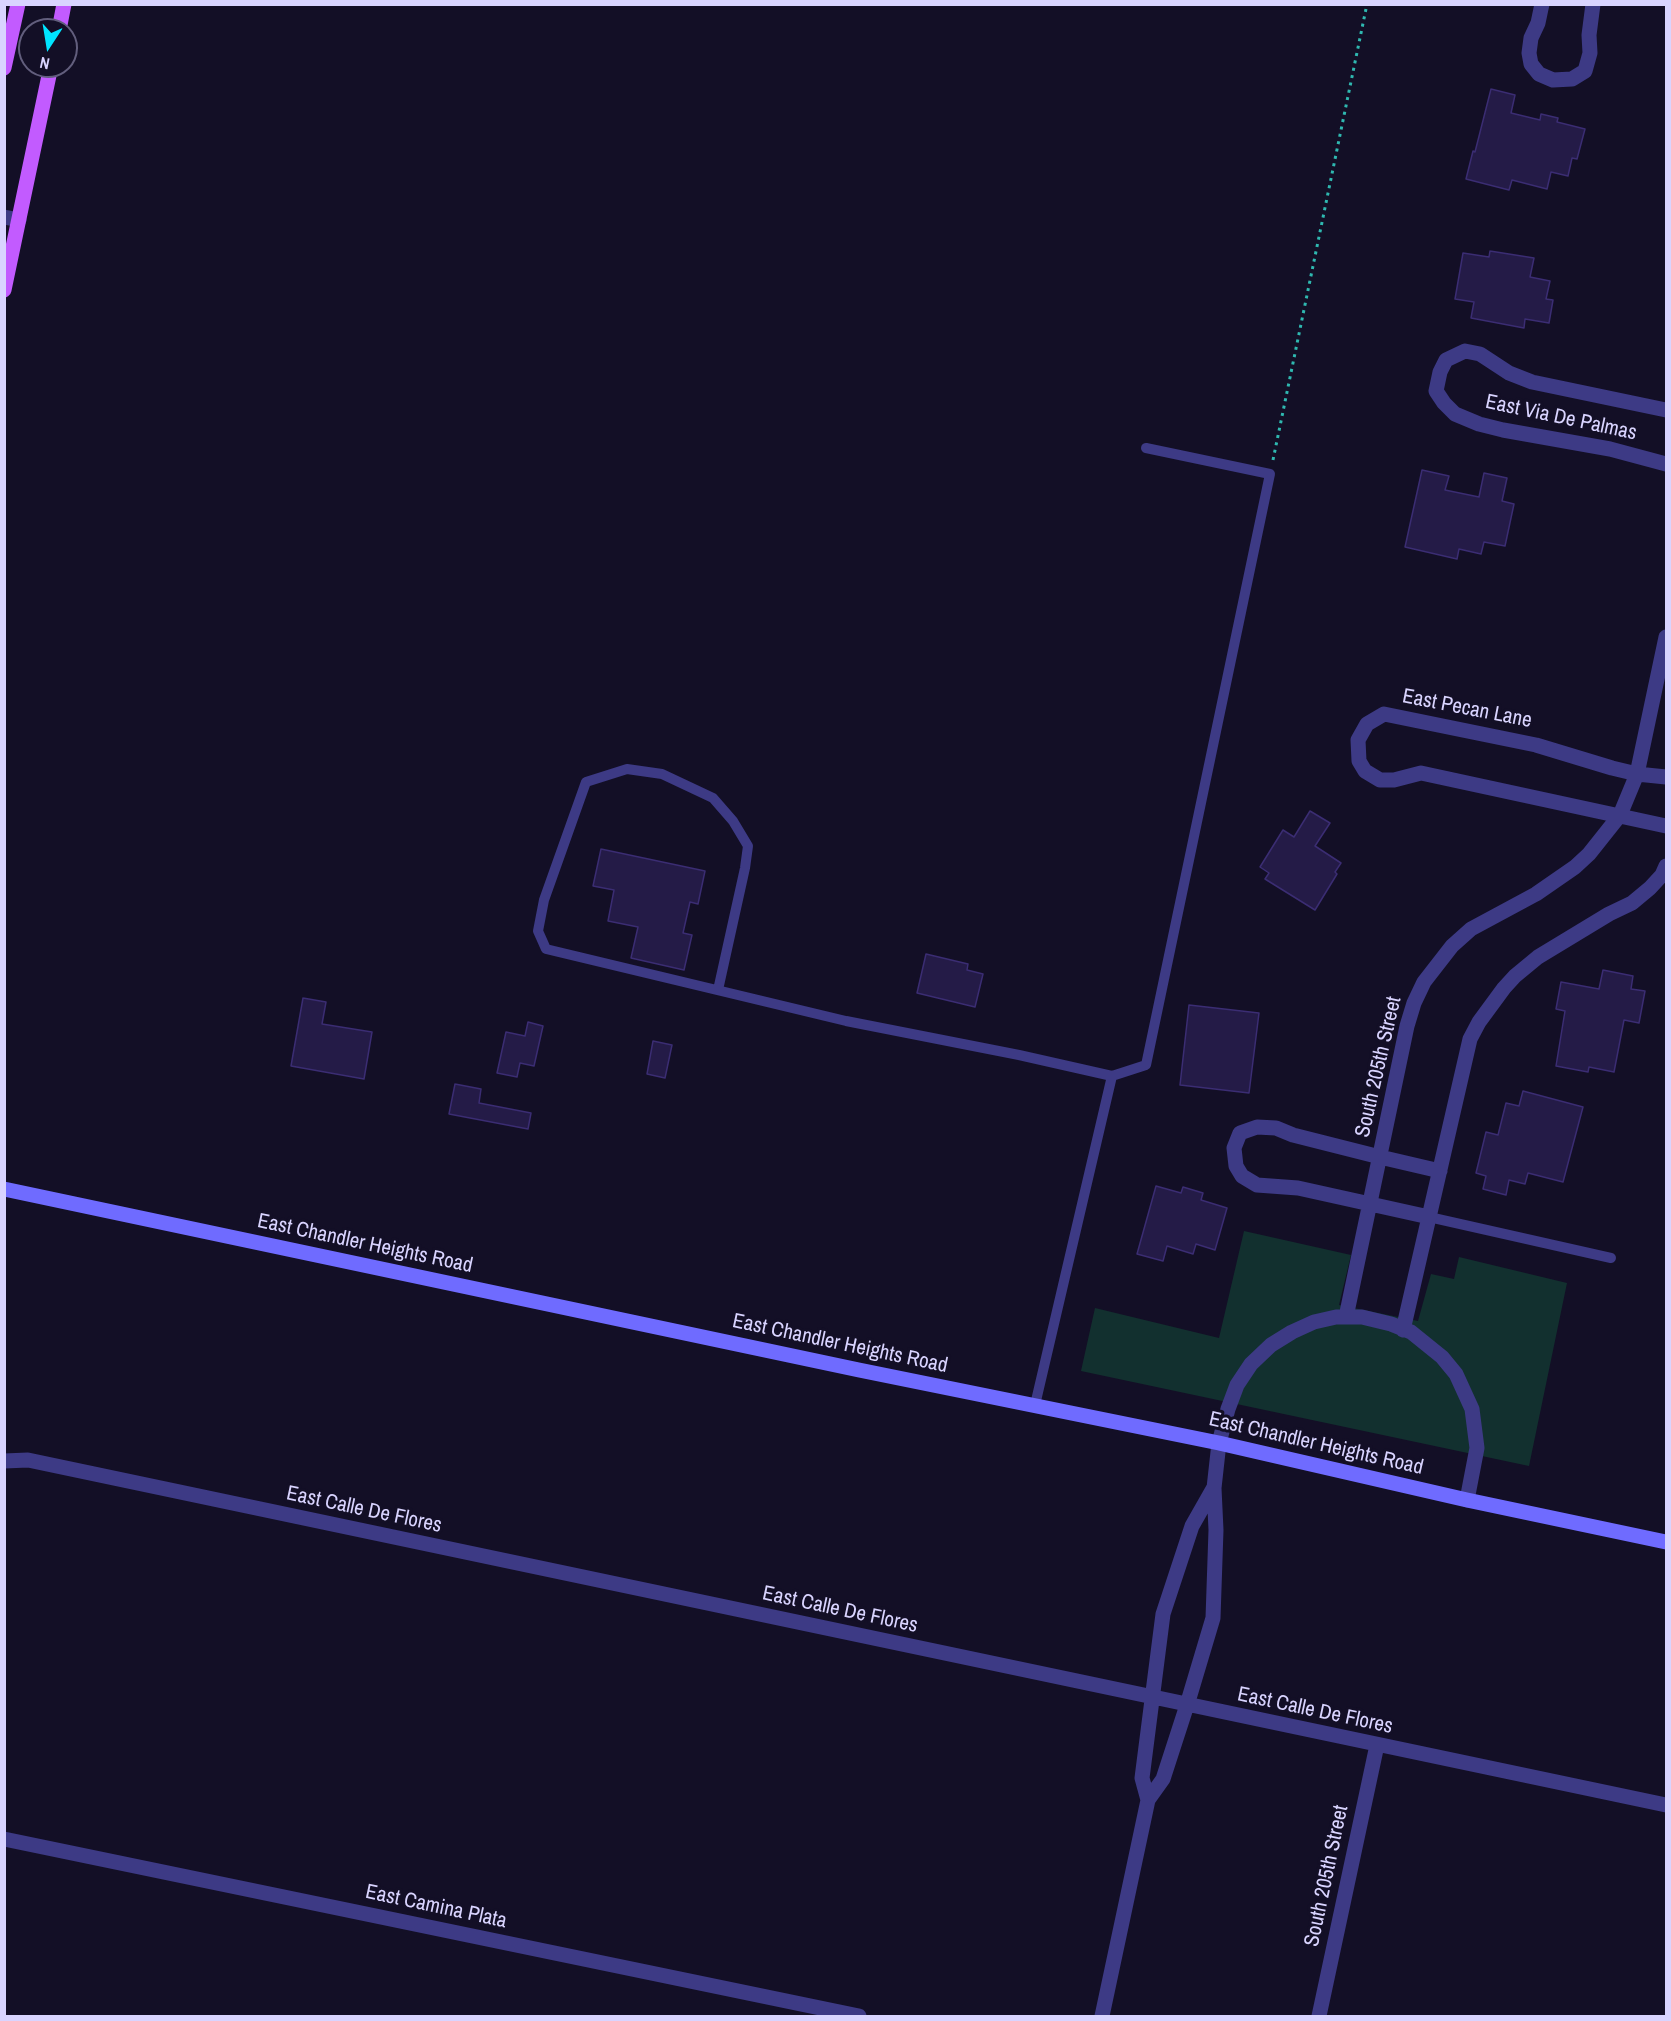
<!DOCTYPE html>
<style>
body{margin:0}
#map{position:relative;width:1671px;height:2021px;overflow:hidden;background:#130f26;font-family:"Archivo Narrow",sans-serif}
canvas{display:block}
.frame{position:absolute;inset:0;border:6px solid #d9d4ff;pointer-events:none}
.north{position:absolute;left:18px;top:18px;width:60px;height:60px;box-sizing:border-box;background:#130f26;border:2px solid #625e7d;border-radius:50%;rotate:192deg;font-size:16px;font-weight:700;line-height:24px;text-align:center;color:#d9d4ff}
.north::after{content:'';display:block;margin:auto;width:21px;height:27px;background:#00e5ff;clip-path:polygon(50% 0,100% 100%,50% 72%,0 100%)}
</style>
<div id="map">
<canvas width="1671" height="2021"></canvas>
<div class="frame"></div>
<div class="north">N</div>
</div>
<script>
const ctx = document.querySelector('canvas').getContext('2d');
ctx.lineJoin = 'round';
function fillPath(path, color) {
  ctx.fillStyle = color;
  ctx.fill(path, 'evenodd');
}
function toPath(rows) {
  const path = new Path2D();
  for (const r of rows) {
    path.moveTo(r[0], r[1]);
    for (let i = 2; i < r.length; i += 2) path.lineTo(r[i], r[i + 1]);
  }
  return path;
}
function trace(path, color, width, dash) {
  ctx.strokeStyle = color;
  ctx.lineWidth = width;
  ctx.lineCap = dash ? 'butt' : 'round';
  ctx.setLineDash(dash || []);
  ctx.stroke(path);
}
function drawText(font, color, halo, rows, align = 'center') {
  ctx.font = font + ' "Archivo Narrow",sans-serif';
  ctx.lineWidth = 6;
  ctx.setLineDash([]);
  ctx.textBaseline = 'middle';
  ctx.strokeStyle = halo;
  ctx.fillStyle = color;
  for (const [text, x, y, turn = 0] of rows) {
    ctx.save();
    ctx.translate(x, y);
    ctx.rotate((+turn || 0) * Math.PI / 180);
    ctx.textAlign = isNaN(turn) ? turn : align;
    if (halo) ctx.strokeText(text, 0, 0);
    ctx.fillText(text, 0, 0);
    ctx.restore();
  }
}
fillPath(toPath([
 [1244,1231,1351,1255,1339,1305,1418,1321,1431,1274,1454,1279,1459,1257,1567,1283,1529,1466,1081,1371,1095,1308,1219,1338]
]), '#12302f');
const building = toPath([
 [1491,89,1515,95,1511,113,1540,120,1541,114,1558,118,1557,122,1585,129,1577,159,1572,158,1568,176,1551,172,1547,189,1512,180,1509,190,1466,179,1473,151,1475,152,1491,89],
 [1490,251,1534,258,1530,277,1550,281,1546,299,1553,300,1549,323,1525,319,1524,328,1471,318,1474,302,1455,299,1463,253,1489,257,1490,251],
 [1422,470,1449,476,1445,490,1479,497,1484,473,1507,478,1502,501,1514,504,1505,546,1484,542,1481,554,1459,549,1457,559,1405,547,1422,470],
 [1310,811,1330,823,1315,846,1341,863,1335,872,1337,874,1315,910,1265,879,1269,873,1260,867,1283,830,1294,837,1310,811],
 [601,849,705,871,698,904,690,902,683,933,692,935,684,970,631,958,638,927,608,921,614,890,593,886,601,849],
 [926,954,968,964,967,970,983,974,975,1007,917,993,926,954],
 [1603,970,1633,976,1631,989,1645,991,1639,1023,1624,1020,1614,1072,1589,1067,1588,1072,1556,1066,1565,1011,1556,1009,1561,982,1599,989,1603,970],
 [303,998,326,1002,322,1024,372,1032,364,1079,291,1066,303,998],
 [1189,1005,1259,1013,1249,1093,1180,1085,1189,1005],
 [528,1022,543,1026,534,1066,520,1063,517,1077,497,1073,506,1032,525,1036,528,1022],
 [653,1041,672,1045,665,1078,647,1074,653,1041],
 [455,1084,481,1089,479,1103,531,1113,528,1129,449,1114,455,1084],
 [1523,1091,1583,1107,1563,1182,1528,1173,1525,1184,1509,1180,1506,1195,1483,1189,1486,1176,1476,1173,1486,1132,1498,1135,1506,1103,1519,1106,1523,1091],
 [1156,1186,1181,1193,1183,1187,1203,1193,1201,1200,1227,1208,1215,1250,1196,1244,1193,1254,1167,1246,1163,1261,1137,1254,1156,1186]
]);
fillPath(building, '#241b47');
trace(building, '#3b2d73', 1.5);
trace(toPath([
 [1273,460,1367,4]
]), '#2fb8b0', 3, [3, 4.5]);
trace(toPath([
 [718,990,745,868,748,846,733,821,713,798,662,774,627,769,586,782,544,900,538,931,546,949,846,1021,1019,1055,1112,1076,1035,1405],
 [1112,1076,1146,1065,1270,474,1146,448],
 [1429,1217,1611,1258]
]), '#3d3a85', 10);
trace(toPath([
 [1542,4,1538,23,1531,38,1529,53,1531,64,1539,74,1553,80,1572,79,1585,71,1590,53,1589,35,1593,4],
 [4,217,19,220],
 [1666,410,1532,382,1509,373,1480,354,1465,351,1446,360,1440,372,1436,391,1444,403,1455,414,1479,424,1503,430,1610,449,1666,464],
 [1666,777,1637,774,1612,768,1536,745,1384,714,1367,724,1358,740,1359,761,1365,771,1380,780,1394,780,1421,773,1666,826],
 [1429,1217,1298,1188,1257,1185,1242,1176,1236,1166,1234,1148,1240,1133,1257,1127,1276,1128,1293,1135,1380,1157,1440,1171],
 [1346,1317,1407,1026,1414,1003,1424,982,1452,946,1471,929,1536,894,1575,867,1589,854,1620,815,1637,774,1666,637],
 [1403,1330,1470,1039,1479,1022,1504,988,1515,976,1538,957,1609,914,1632,903,1650,888,1662,875,1666,866],
 [4,1461,28,1460,1666,1805],
 [1148,1800,1142,1778,1163,1614,1192,1526,1213,1489],
 [4,1839,859,2016],
 [1102,2016,1148,1800,1163,1779,1187,1705,1213,1618,1216,1530,1214,1488,1219,1443,1228,1409,1237,1385,1251,1364,1271,1345,1292,1332,1314,1322,1336,1317,1362,1317,1391,1324,1411,1332,1442,1357,1456,1374,1472,1409,1477,1448,1467,1500],
 [1319,2016,1377,1745]
]), '#3d3a85', 15);
trace(toPath([
 [4,1189,859,1370,1219,1443,1467,1500,1666,1542]
]), '#6f6bff', 15);
trace(toPath([
 [59,30,64,4],
 [4,68,18,4],
 [4,290,51,66]
]), '#c25bff', 15);
drawText('21px', '#d9d4ff', '#130f26', [
 ["East Via De Palmas",1561,418,12],
 ["East Pecan Lane",1467,709,11],
 ["South 205th Street",1379,1067,-77],
 ["East Chandler Heights Road",365,1244,12],
 ["East Chandler Heights Road",840,1344,12],
 ["East Chandler Heights Road",1316,1444,13],
 ["East Calle De Flores",364,1510,12],
 ["East Calle De Flores",840,1610,12],
 ["East Calle De Flores",1315,1711,12],
 ["South 205th Street",1327,1876,-78],
 ["East Camina Plata",436,1907,12]
]);
</script>
